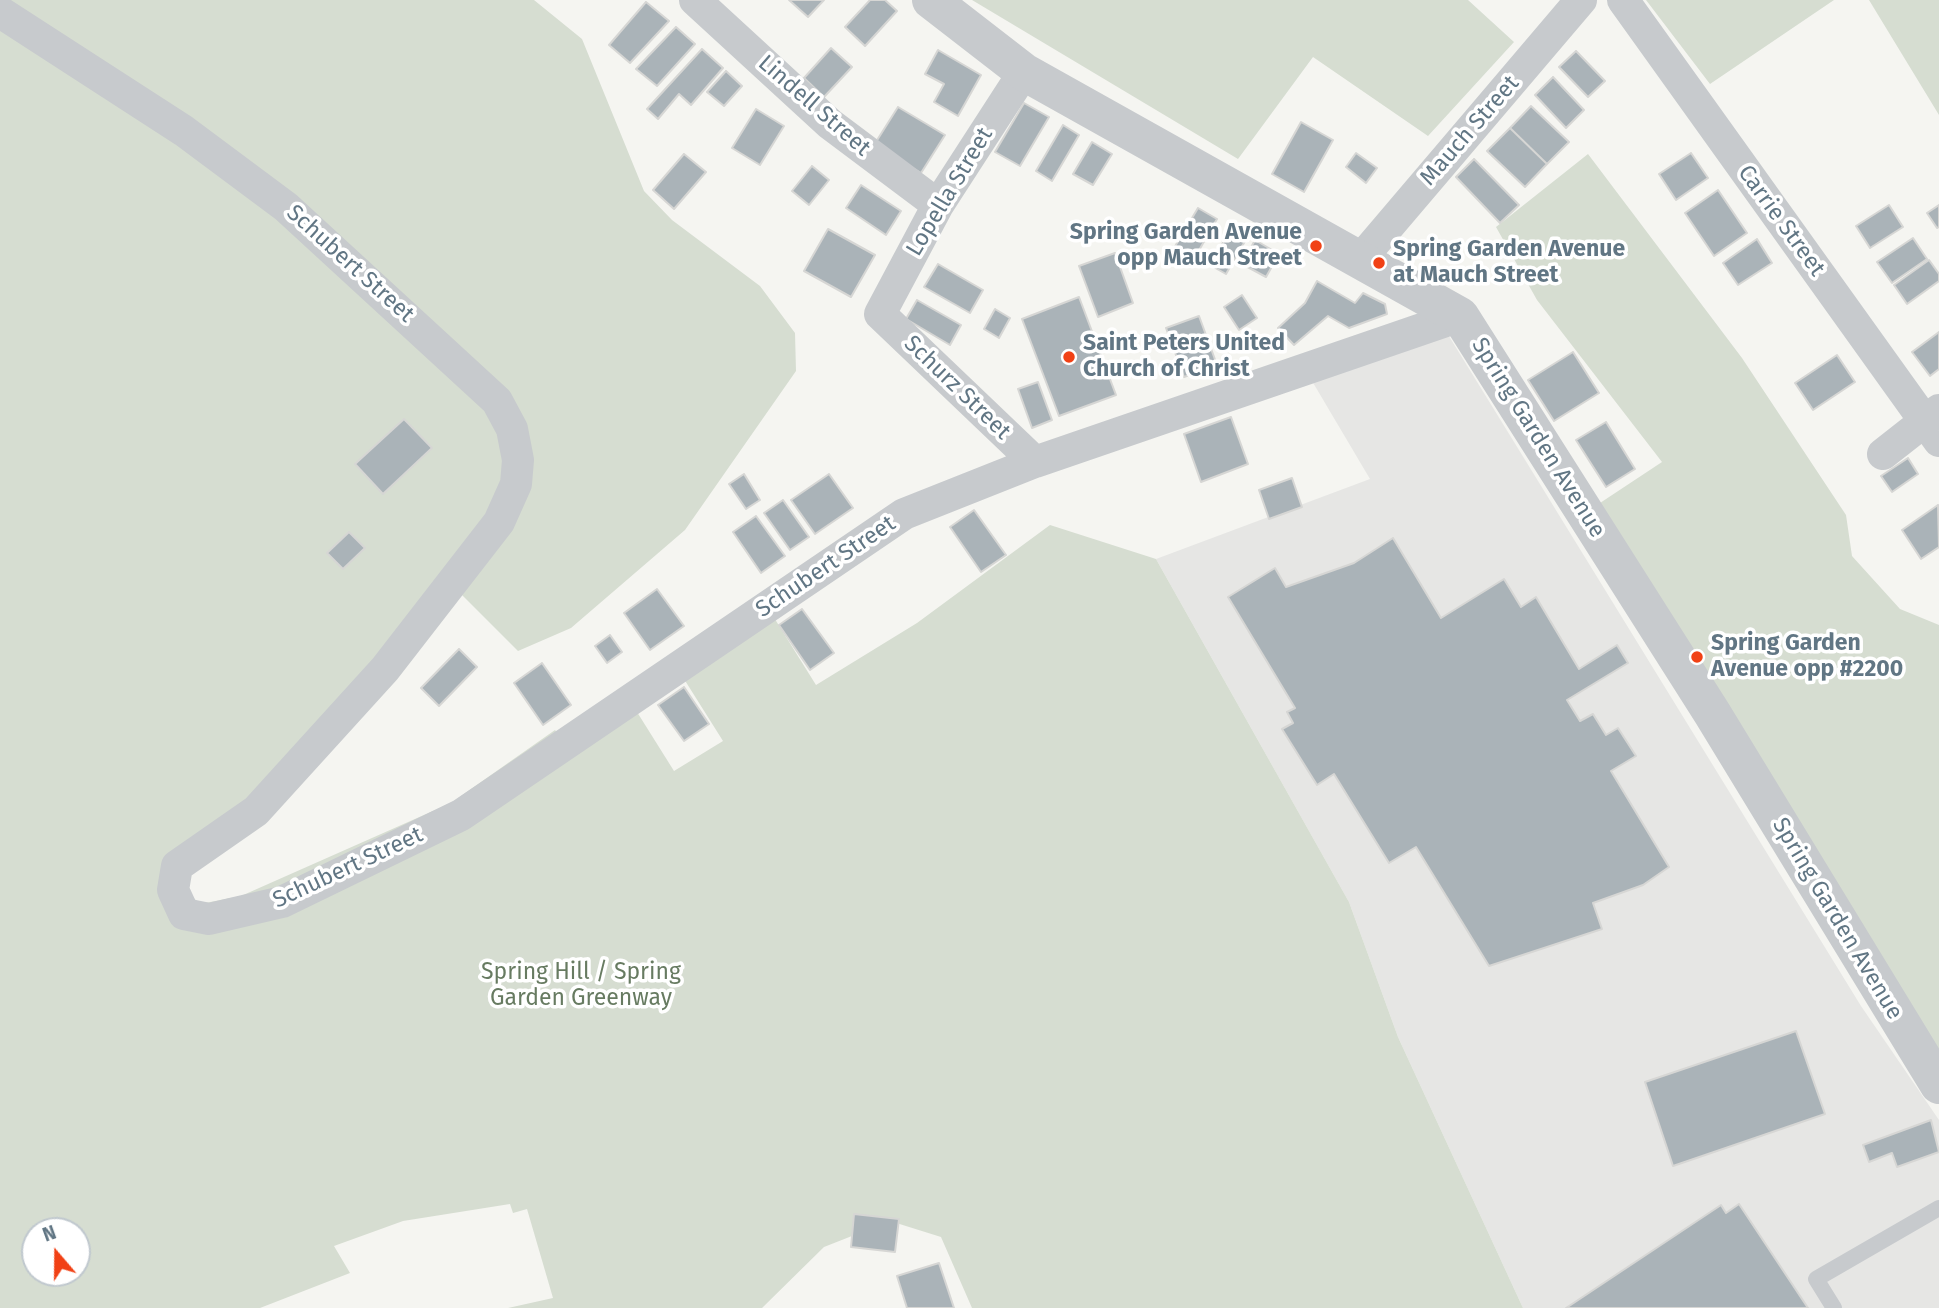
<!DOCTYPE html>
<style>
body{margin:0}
#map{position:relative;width:1939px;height:1308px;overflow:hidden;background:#f5f5f1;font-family:"Fira Sans",sans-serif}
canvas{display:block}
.north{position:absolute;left:21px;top:1217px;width:70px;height:70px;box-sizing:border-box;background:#fff;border:2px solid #c0c8ce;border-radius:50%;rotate:340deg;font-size:19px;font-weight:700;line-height:28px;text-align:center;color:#617684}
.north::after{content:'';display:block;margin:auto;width:24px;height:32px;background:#f14115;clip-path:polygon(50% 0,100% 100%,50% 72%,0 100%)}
</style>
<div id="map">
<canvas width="1939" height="1308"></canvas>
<div class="north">N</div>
</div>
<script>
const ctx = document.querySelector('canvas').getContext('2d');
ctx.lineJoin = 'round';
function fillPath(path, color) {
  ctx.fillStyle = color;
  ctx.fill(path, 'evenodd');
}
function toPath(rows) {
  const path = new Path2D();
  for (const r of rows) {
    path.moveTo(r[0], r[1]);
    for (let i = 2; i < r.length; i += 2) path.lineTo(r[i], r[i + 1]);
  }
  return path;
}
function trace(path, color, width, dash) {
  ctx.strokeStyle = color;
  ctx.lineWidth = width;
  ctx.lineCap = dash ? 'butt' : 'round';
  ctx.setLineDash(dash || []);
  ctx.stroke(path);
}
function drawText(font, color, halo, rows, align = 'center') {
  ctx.font = font + ' "Fira Sans",sans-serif';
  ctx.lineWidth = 7;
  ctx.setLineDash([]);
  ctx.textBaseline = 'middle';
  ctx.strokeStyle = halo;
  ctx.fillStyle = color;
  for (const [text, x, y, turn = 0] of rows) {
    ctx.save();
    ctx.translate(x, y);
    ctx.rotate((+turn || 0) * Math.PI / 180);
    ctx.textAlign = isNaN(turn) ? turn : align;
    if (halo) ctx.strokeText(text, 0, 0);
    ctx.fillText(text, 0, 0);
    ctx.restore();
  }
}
fillPath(toPath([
 [1447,333,1861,1006,1939,1120,1939,1308,1523,1308,1398,1037,1349,902,1156,559,1370,479,1312,381]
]), '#e6e6e4');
fillPath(toPath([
 [0,0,534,0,582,39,644,191,672,220,760,286,795,333,796,371,685,530,571,628,518,651,460,593,188,869,184,889,200,904,241,896,451,803,555,730,565,744,637,712,674,771,723,741,684,679,773,616,816,685,917,623,1050,525,1156,559,1349,902,1398,1037,1523,1308,972,1308,941,1237,890,1221,824,1247,762,1308,508,1308,553,1298,527,1209,513,1213,510,1204,403,1221,334,1246,350,1273,260,1308,0,1308],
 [35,1231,77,1231,77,1273,35,1273],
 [972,0,1468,0,1514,42,1428,136,1313,57,1238,159],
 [1646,0,1834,0,1710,84],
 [1869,0,1939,0,1939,115],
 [1588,154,1742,358,1846,515,1852,556,1900,609,1939,625,1939,1053,1600,503,1662,462,1537,300,1496,227]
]), '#d6ddd1');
const building = toPath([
 [789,0,824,0,808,17,789,0],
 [870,0,885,0,897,11,865,46,845,27,870,0],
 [646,2,669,21,630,63,609,45,646,2],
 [676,27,695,44,657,86,636,69,676,27],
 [831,48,852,67,824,97,804,78,831,48],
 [702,49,723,68,691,105,679,94,658,119,647,109,702,49],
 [938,50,981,75,958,116,934,102,944,84,925,74,938,50],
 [1576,51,1605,81,1588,97,1559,67,1576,51],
 [726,71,742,86,724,106,707,92,726,71],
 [1553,77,1584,110,1566,128,1535,95,1553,77],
 [1024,103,1049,117,1020,166,995,152,1024,103],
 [1531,106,1569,142,1547,164,1510,128,1531,106],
 [898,107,945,135,921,173,874,145,898,107],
 [756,109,784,126,760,165,732,148,756,109],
 [1301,122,1333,140,1304,192,1272,174,1301,122],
 [1063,125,1079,135,1052,181,1036,171,1063,125],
 [1510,128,1547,164,1525,187,1487,151,1510,128],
 [1092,142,1112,154,1093,185,1073,174,1092,142],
 [1356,153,1377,168,1366,183,1346,167,1356,153],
 [1691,153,1708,178,1676,200,1659,174,1691,153],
 [684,154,706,172,674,209,653,190,684,154],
 [1474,159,1519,205,1500,223,1456,177,1474,159],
 [812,166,829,180,809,205,792,191,812,166],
 [861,185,901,211,886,235,846,208,861,185],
 [1718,190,1747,233,1714,256,1685,213,1718,190],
 [1889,205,1903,227,1870,248,1856,226,1889,205],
 [1939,205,1939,227,1937,228,1927,213,1939,205],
 [1198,208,1217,219,1194,259,1174,248,1198,208],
 [1232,227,1248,236,1226,274,1210,265,1232,227],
 [828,229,875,255,851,297,804,271,828,229],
 [1913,238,1927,259,1892,283,1877,262,1913,238],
 [1757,239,1772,263,1738,285,1723,263,1757,239],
 [1255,240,1279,254,1266,277,1242,264,1255,240],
 [1115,253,1133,303,1098,317,1079,266,1115,253],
 [1929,260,1939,274,1939,281,1907,304,1894,285,1929,260],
 [938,264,983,290,970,313,924,287,938,264],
 [1317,281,1355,303,1363,293,1385,304,1387,314,1349,328,1328,316,1294,345,1278,328,1305,303,1317,281],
 [1242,295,1257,318,1239,330,1224,307,1242,295],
 [1079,297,1116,395,1059,416,1022,319,1079,297],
 [917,300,961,325,950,345,906,319,917,300],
 [995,309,1010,318,999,338,984,329,995,309],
 [1199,316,1217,365,1184,377,1166,328,1199,316],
 [1939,332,1939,369,1930,376,1912,352,1939,332],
 [1573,352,1599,393,1554,421,1528,380,1573,352],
 [1837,355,1855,382,1813,410,1795,383,1837,355],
 [1038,382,1052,420,1032,428,1018,389,1038,382],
 [1231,417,1248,464,1201,482,1184,434,1231,417],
 [404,419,432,448,383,494,355,464,404,419],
 [1606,422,1635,469,1606,487,1576,440,1606,422],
 [1908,458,1918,474,1892,492,1881,476,1908,458],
 [744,474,760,500,746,509,729,484,744,474],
 [829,474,853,508,815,534,791,500,829,474],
 [1292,478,1302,507,1269,519,1259,490,1292,478],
 [783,500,809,537,790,550,764,513,783,500],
 [1938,505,1939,547,1921,559,1902,530,1938,505],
 [974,510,1006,555,981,572,950,527,974,510],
 [756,516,785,556,761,573,733,532,756,516],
 [349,532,365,548,343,569,327,553,349,532],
 [1393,538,1441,618,1504,579,1521,607,1536,597,1579,669,1617,645,1628,663,1567,700,1580,721,1593,714,1606,735,1618,728,1636,756,1611,771,1669,867,1643,885,1593,903,1602,929,1489,966,1416,847,1389,863,1334,774,1317,785,1282,729,1293,723,1287,712,1295,708,1228,597,1275,568,1286,587,1354,563,1393,538],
 [657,589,684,626,650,650,624,613,657,589],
 [802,609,834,653,810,670,779,625,802,609],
 [610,635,622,652,607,663,595,646,610,635],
 [459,649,477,667,439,706,421,688,459,649],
 [542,663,571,705,543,725,514,683,542,663],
 [684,687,709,724,684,741,658,705,684,687],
 [1796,1031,1825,1114,1673,1166,1645,1082,1796,1031],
 [1931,1120,1939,1152,1897,1167,1892,1153,1869,1162,1863,1145,1931,1120],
 [1739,1204,1808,1308,1566,1308,1721,1205,1726,1213,1739,1204],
 [854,1214,899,1219,895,1252,851,1247,854,1214],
 [939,1263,954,1308,907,1308,897,1276,939,1263]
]);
fillPath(building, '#aab3b8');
trace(building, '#d6d6d4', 2);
trace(toPath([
 [1834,1308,1816,1279,1939,1208]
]), '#c7cacd', 16);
trace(toPath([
 [695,0,830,124,938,205],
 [1623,0,1939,441],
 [0,12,184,131,286,207,497,401,512,429,518,460,516,484,499,522,385,669,256,811,177,866,173,890,184,914,209,919,282,902,461,815,904,514,1035,462,1460,316],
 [1024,72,938,205,880,314,1035,462],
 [1359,261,1581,0],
 [1883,454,1939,410]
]), '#c7cacd', 32);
trace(toPath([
 [931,0,1024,72,1460,316,1712,713,1939,1085]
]), '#c7cacd', 38);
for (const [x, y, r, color] of [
 [1316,246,7,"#f14115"],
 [1379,263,7,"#f14115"],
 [1069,357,7,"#f14115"],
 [1697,657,7,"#f14115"]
]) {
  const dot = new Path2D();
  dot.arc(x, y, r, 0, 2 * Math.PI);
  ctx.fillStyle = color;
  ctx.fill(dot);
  trace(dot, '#fff', 2.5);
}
drawText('23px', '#617684', '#fff', [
 ["Lindell Street",814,106,41],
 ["Mauch Street",1470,131,-49],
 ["Lopella Street",950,192,-59],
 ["Carrie Street",1781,221,54],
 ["Schubert Street",350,264,42],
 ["Schurz Street",957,388,44],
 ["Spring Garden Avenue",1538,438,58],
 ["Schubert Street",826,567,-34],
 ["Schubert Street",348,868,-25],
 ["Spring Garden Avenue",1837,919,59]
]);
drawText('bold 23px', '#617684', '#fff', [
 ["Spring Garden Avenue",1302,233,"right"],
 ["opp Mauch Street",1302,259,"right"],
 ["Spring Garden Avenue",1393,250],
 ["at Mauch Street",1393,276],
 ["Saint Peters United",1083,344],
 ["Church of Christ",1083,370],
 ["Spring Garden",1711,644],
 ["Avenue opp #2200",1711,670]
], 'left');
drawText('23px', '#677b61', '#fff', [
 ["Spring Hill / Spring",581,973],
 ["Garden Greenway",581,999]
]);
</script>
